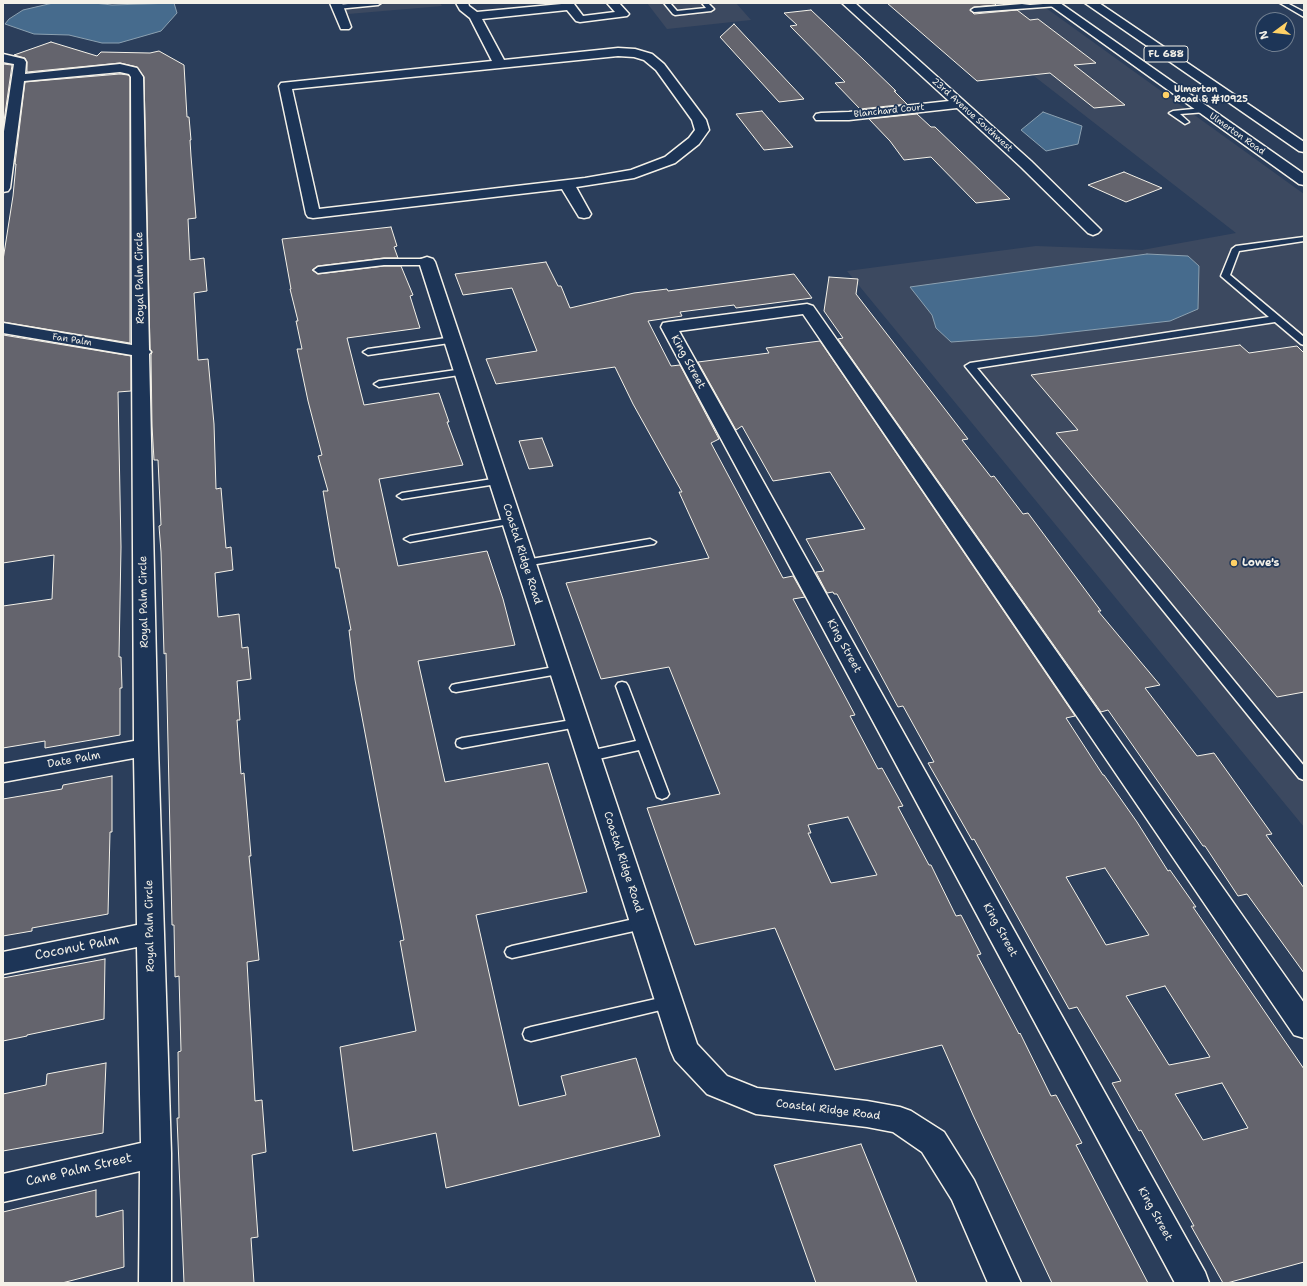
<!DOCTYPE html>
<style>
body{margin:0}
#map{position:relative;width:1307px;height:1286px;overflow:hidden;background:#2b3e5b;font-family:"Shantell Sans",sans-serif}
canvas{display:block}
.frame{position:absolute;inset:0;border:4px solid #f4f1e8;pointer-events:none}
.north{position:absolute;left:1255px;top:12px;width:40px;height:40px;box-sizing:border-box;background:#1d3557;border:1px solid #738091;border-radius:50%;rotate:255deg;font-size:11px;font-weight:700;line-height:16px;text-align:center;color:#f4f1e8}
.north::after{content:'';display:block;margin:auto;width:14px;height:18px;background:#ffd166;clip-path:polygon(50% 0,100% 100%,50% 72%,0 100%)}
</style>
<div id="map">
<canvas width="1307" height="1286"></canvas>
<div class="frame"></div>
<div class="north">N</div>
</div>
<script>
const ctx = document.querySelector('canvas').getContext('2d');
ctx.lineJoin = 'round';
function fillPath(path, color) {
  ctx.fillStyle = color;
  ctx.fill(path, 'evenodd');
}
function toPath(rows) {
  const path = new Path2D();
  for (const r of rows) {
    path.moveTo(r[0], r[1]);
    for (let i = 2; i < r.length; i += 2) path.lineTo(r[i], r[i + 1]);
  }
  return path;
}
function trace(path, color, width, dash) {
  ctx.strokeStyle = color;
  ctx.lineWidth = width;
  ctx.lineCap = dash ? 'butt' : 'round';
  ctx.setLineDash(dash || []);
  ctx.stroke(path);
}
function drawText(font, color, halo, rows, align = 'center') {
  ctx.font = font + ' "Shantell Sans",sans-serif';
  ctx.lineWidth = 3.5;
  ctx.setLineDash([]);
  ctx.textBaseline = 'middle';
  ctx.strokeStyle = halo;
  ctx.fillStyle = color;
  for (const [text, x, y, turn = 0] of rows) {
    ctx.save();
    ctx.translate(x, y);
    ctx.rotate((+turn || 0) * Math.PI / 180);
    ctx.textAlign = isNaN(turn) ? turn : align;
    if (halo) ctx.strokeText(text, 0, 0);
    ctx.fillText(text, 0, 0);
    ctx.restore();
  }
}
fillPath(toPath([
 [343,3,440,3,442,6,348,14],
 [647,3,736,3,751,20,667,29],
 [940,3,1039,3,1304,194,1304,827,847,271,1036,246,1142,250,1236,233],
 [932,315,1170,321,1037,336,951,342,936,328]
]), '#3c4960');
const water = toPath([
 [53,3,94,3,112,5,174,3,177,13,161,31,119,43,102,43,69,35,34,34,5,24,9,19,23,10,53,3],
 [1043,112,1082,126,1078,144,1046,151,1021,130,1043,112],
 [1147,254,1188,256,1199,266,1198,309,1170,321,1037,336,951,342,936,328,932,315,910,287,1147,254]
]);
fillPath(water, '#466b8d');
trace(water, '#8ca1b1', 1);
const building = toPath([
 [887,3,994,3,996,5,974,7,970,10,974,14,1017,10,1030,20,1038,19,1096,63,1074,65,1125,105,1094,108,1050,73,977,81,887,3],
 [811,10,864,60,896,91,894,91,907,104,860,109,835,83,845,82,790,26,797,25,784,13,811,10],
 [734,24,804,99,779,102,720,37,734,24],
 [51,42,97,56,101,52,150,53,159,51,184,65,187,117,189,117,191,140,190,140,191,156,196,218,188,219,190,260,204,258,207,291,194,293,198,360,208,359,214,424,216,489,221,488,226,548,231,547,233,570,215,573,218,617,239,614,242,648,248,647,251,679,237,681,240,720,237,720,241,774,244,773,251,856,249,856,259,960,247,962,255,1101,262,1100,266,1152,252,1155,258,1237,251,1238,254,1283,184,1283,177,1118,179,1118,178,1052,181,1051,179,976,175,977,174,925,172,925,166,653,164,654,161,552,159,526,161,525,158,460,154,460,152,426,151,355,152,352,150,349,144,77,137,67,120,63,27,72,27,62,25,58,14,55,51,42],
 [3,64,12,65,3,128,3,64],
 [120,74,128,75,130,77,130,343,3,322,3,260,13,196,16,164,15,164,25,82,120,74],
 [762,111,793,147,764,150,736,114,762,111],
 [917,114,931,127,935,127,1010,199,976,203,931,157,904,160,890,141,869,119,917,114],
 [1124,172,1131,175,1162,188,1126,202,1088,185,1124,172],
 [391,227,397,246,394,247,398,258,384,258,318,266,312,270,318,274,384,266,401,266,413,295,410,296,420,328,347,338,364,405,439,393,449,422,447,422,463,465,379,479,398,566,487,551,503,599,515,645,418,661,445,782,548,763,587,892,476,915,519,1106,566,1095,561,1076,636,1058,660,1136,446,1188,436,1133,353,1151,340,1047,416,1031,400,941,404,940,355,680,349,630,351,630,339,568,336,568,323,491,328,491,318,456,322,455,308,401,297,349,302,349,296,321,298,321,290,289,291,289,282,239,391,227],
 [546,262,558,286,561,286,570,308,634,293,667,289,668,291,794,274,812,298,736,308,734,305,680,312,682,316,648,321,671,366,680,365,719,439,711,443,783,578,793,576,805,597,793,599,855,715,850,716,878,769,882,768,903,806,898,807,929,865,931,865,956,916,961,915,981,954,977,955,1019,1034,1020,1033,1051,1096,1056,1095,1082,1143,1076,1145,1148,1283,1052,1283,973,1115,942,1045,835,1070,775,928,695,945,647,808,720,794,669,667,601,679,566,583,709,558,679,492,682,492,633,404,615,367,496,384,486,359,537,351,512,288,463,295,455,274,546,262],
 [848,817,877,875,831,883,808,833,811,833,808,825,848,817],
 [829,277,858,279,856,294,968,439,962,440,991,477,994,476,1023,514,1028,513,1101,611,1098,611,1160,685,1145,688,1197,756,1214,753,1272,834,1266,835,1304,888,1304,973,1247,894,1238,896,1205,846,1203,846,1108,710,1101,712,838,339,843,338,824,311,829,277],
 [3,335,131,356,131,391,118,392,121,547,119,657,121,657,122,688,120,688,120,735,45,748,45,741,3,748,3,606,52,599,54,555,3,563,3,335],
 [820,341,1075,716,1066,718,1103,775,1104,775,1137,822,1168,871,1170,870,1196,907,1193,907,1304,1069,1304,1262,1227,1283,1223,1283,1191,1226,1194,1226,1141,1130,1139,1131,1112,1083,1121,1081,1077,1007,1069,1009,974,839,972,840,928,763,934,762,903,706,898,707,837,594,834,594,833,592,827,593,816,572,824,571,806,539,865,529,830,472,773,481,742,426,736,430,698,362,769,353,766,348,820,341],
 [1105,868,1149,935,1106,945,1066,877,1105,868],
 [1165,986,1210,1057,1169,1065,1126,996,1165,986],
 [1222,1083,1248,1128,1203,1140,1175,1094,1222,1083],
 [1240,345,1249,353,1297,346,1304,353,1304,692,1277,697,1056,433,1078,430,1031,375,1240,345],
 [542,438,553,466,529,469,519,441,542,438],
 [112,776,112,832,110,832,108,914,32,928,32,931,3,936,3,799,62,789,63,785,112,776],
 [105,959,104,1019,27,1035,27,1036,3,1041,3,978,105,959],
 [106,1063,103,1133,3,1151,3,1094,46,1085,47,1074,106,1063],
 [861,1144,903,1247,917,1283,816,1283,774,1165,861,1144],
 [96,1190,96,1217,123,1210,124,1267,62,1283,3,1283,3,1212,96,1190]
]);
fillPath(building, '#64646d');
trace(building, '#f4f1e8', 1);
const service = toPath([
 [359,3,381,3,378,5,337,9,334,7,337,5,359,3],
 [664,3,670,3,677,11,706,8,702,3,708,3,714,9,711,11,675,15,673,14,664,3],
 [1056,3,1059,5,1058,6,974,12,971,10,974,8,1022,4,1030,5,1056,3],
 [1280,3,1287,3,1304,12,1304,17,1280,3],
 [1203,108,1207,110,1206,112,1180,114,1189,122,1185,124,1169,113,1173,111,1203,108],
 [1304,237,1304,241,1239,251,1230,275,1304,337,1304,345,1301,344,1275,322,977,368,1304,766,1304,780,1299,778,965,366,970,363,1269,317,1221,276,1232,249,1236,246,1304,237],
 [384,259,427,259,431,262,427,265,384,265,318,273,314,270,318,267,384,259],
 [453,337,458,340,456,342,368,355,363,352,368,349,453,337],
 [463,369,468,372,466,374,379,387,374,384,379,381,463,369],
 [499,478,503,479,504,481,503,483,402,499,397,496,402,493,499,478],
 [511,518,515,519,516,521,515,523,410,542,404,539,410,536,511,518],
 [650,539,656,542,654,544,525,566,521,565,519,563,521,561,525,560,650,539],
 [560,666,564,667,566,670,564,673,456,692,452,691,450,688,452,685,456,684,560,666],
 [622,682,626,683,628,686,669,794,667,797,662,799,657,797,639,750,589,761,584,759,582,756,584,753,589,751,636,741,616,686,618,683,622,682],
 [578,719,583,720,584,723,583,726,462,748,457,746,456,743,457,740,462,738,578,719],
 [643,917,648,919,650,923,648,927,643,929,512,958,507,956,505,952,507,948,512,946,643,917],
 [669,996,674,997,677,1002,674,1007,669,1008,531,1041,525,1039,523,1034,525,1029,531,1027,669,996]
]);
const minor = toPath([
 [330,3,342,3,351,27,349,29,341,29,330,3],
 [456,3,468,3,469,6,477,12,572,3,574,4,583,16,615,12,607,3,619,3,629,14,627,16,580,22,576,21,567,10,482,19,504,60,618,48,635,49,652,54,664,64,706,120,709,130,699,144,675,163,634,178,576,187,591,214,589,217,584,218,579,217,562,189,313,218,308,217,306,214,279,86,281,83,492,61,470,18,460,10,456,3],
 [618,56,634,57,644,60,656,70,692,120,695,130,689,138,665,157,631,170,585,178,319,209,292,89,618,56],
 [842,3,855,3,1031,161,1098,227,1101,230,1098,233,1093,235,1088,233,1021,167,957,108,849,120,816,120,814,117,816,114,821,113,849,112,949,101,842,3],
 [3,54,24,59,26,62,25,74,120,64,137,68,143,77,149,350,151,352,149,354,158,747,171,1153,171,1283,139,1283,140,1171,3,1202,3,1174,141,1143,137,947,3,974,3,952,137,925,134,758,3,782,3,764,134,741,132,355,3,333,3,323,132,345,131,77,129,74,120,72,24,81,10,188,8,191,3,192,3,138,14,64,3,62,3,54],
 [427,257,433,259,435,262,697,1044,727,1076,757,1088,867,1101,900,1107,911,1111,944,1132,974,1180,1021,1283,988,1283,952,1200,922,1152,893,1132,867,1127,756,1114,707,1094,675,1060,671,1051,419,262,421,259,427,257],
 [807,304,813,306,1304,1003,1304,1038,1294,1035,803,314,679,331,1205,1272,1209,1283,1175,1283,661,327,663,323,669,322,807,304]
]);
const primary = toPath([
 [1047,3,1060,3,1304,174,1304,185,1299,184,1047,3],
 [1085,3,1099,3,1304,142,1304,152,1299,151,1085,3]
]);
trace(service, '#f4f1e8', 3);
trace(minor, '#f4f1e8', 3);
trace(primary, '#f4f1e8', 3);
fillPath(service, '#1d3557');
fillPath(minor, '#1d3557');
fillPath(primary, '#1d3557');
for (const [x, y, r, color] of [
 [1166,95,4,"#ffd166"],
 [1234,563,4,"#ffd166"]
]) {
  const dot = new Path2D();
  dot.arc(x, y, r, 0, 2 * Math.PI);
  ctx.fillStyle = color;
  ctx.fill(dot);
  trace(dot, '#1d3557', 1.5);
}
drawText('bold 9px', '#f4f1e8', '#1d3557', [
 ["Ulmerton",1174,90],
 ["Road & #10925",1174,100]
], 'left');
drawText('9px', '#f4f1e8', '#1d3557', [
 ["Blanchard Court",889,111,-6],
 ["23rd Avenue Southwest",972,115,42],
 ["Ulmerton Road",1237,134,35],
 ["Fan Palm",72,340,9]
]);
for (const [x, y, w] of [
 [1166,54,44]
]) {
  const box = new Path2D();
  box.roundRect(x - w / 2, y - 8, w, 16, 3);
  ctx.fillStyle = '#1d3557';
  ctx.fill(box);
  trace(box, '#f4f1e8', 1);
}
drawText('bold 10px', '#f4f1e8', null, [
 ["FL 688",1166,54]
]);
drawText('11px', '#f4f1e8', '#1d3557', [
 ["Royal Palm Circle",140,278,-91],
 ["King Street",688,362,61],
 ["Coastal Ridge Road",522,554,72],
 ["Royal Palm Circle",144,602,-91],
 ["King Street",844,646,61],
 ["Date Palm",74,760,-10],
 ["Coastal Ridge Road",623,862,72],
 ["Royal Palm Circle",150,926,-91],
 ["King Street",1000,930,61],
 ["Coastal Ridge Road",828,1110,7],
 ["King Street",1155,1214,61]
]);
drawText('bold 11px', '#f4f1e8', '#1d3557', [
 ["Lowe's",1242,563]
], 'left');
drawText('13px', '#f4f1e8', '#1d3557', [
 ["Coconut Palm",77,948,-11],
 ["Cane Palm Street",79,1170,-13]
]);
</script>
